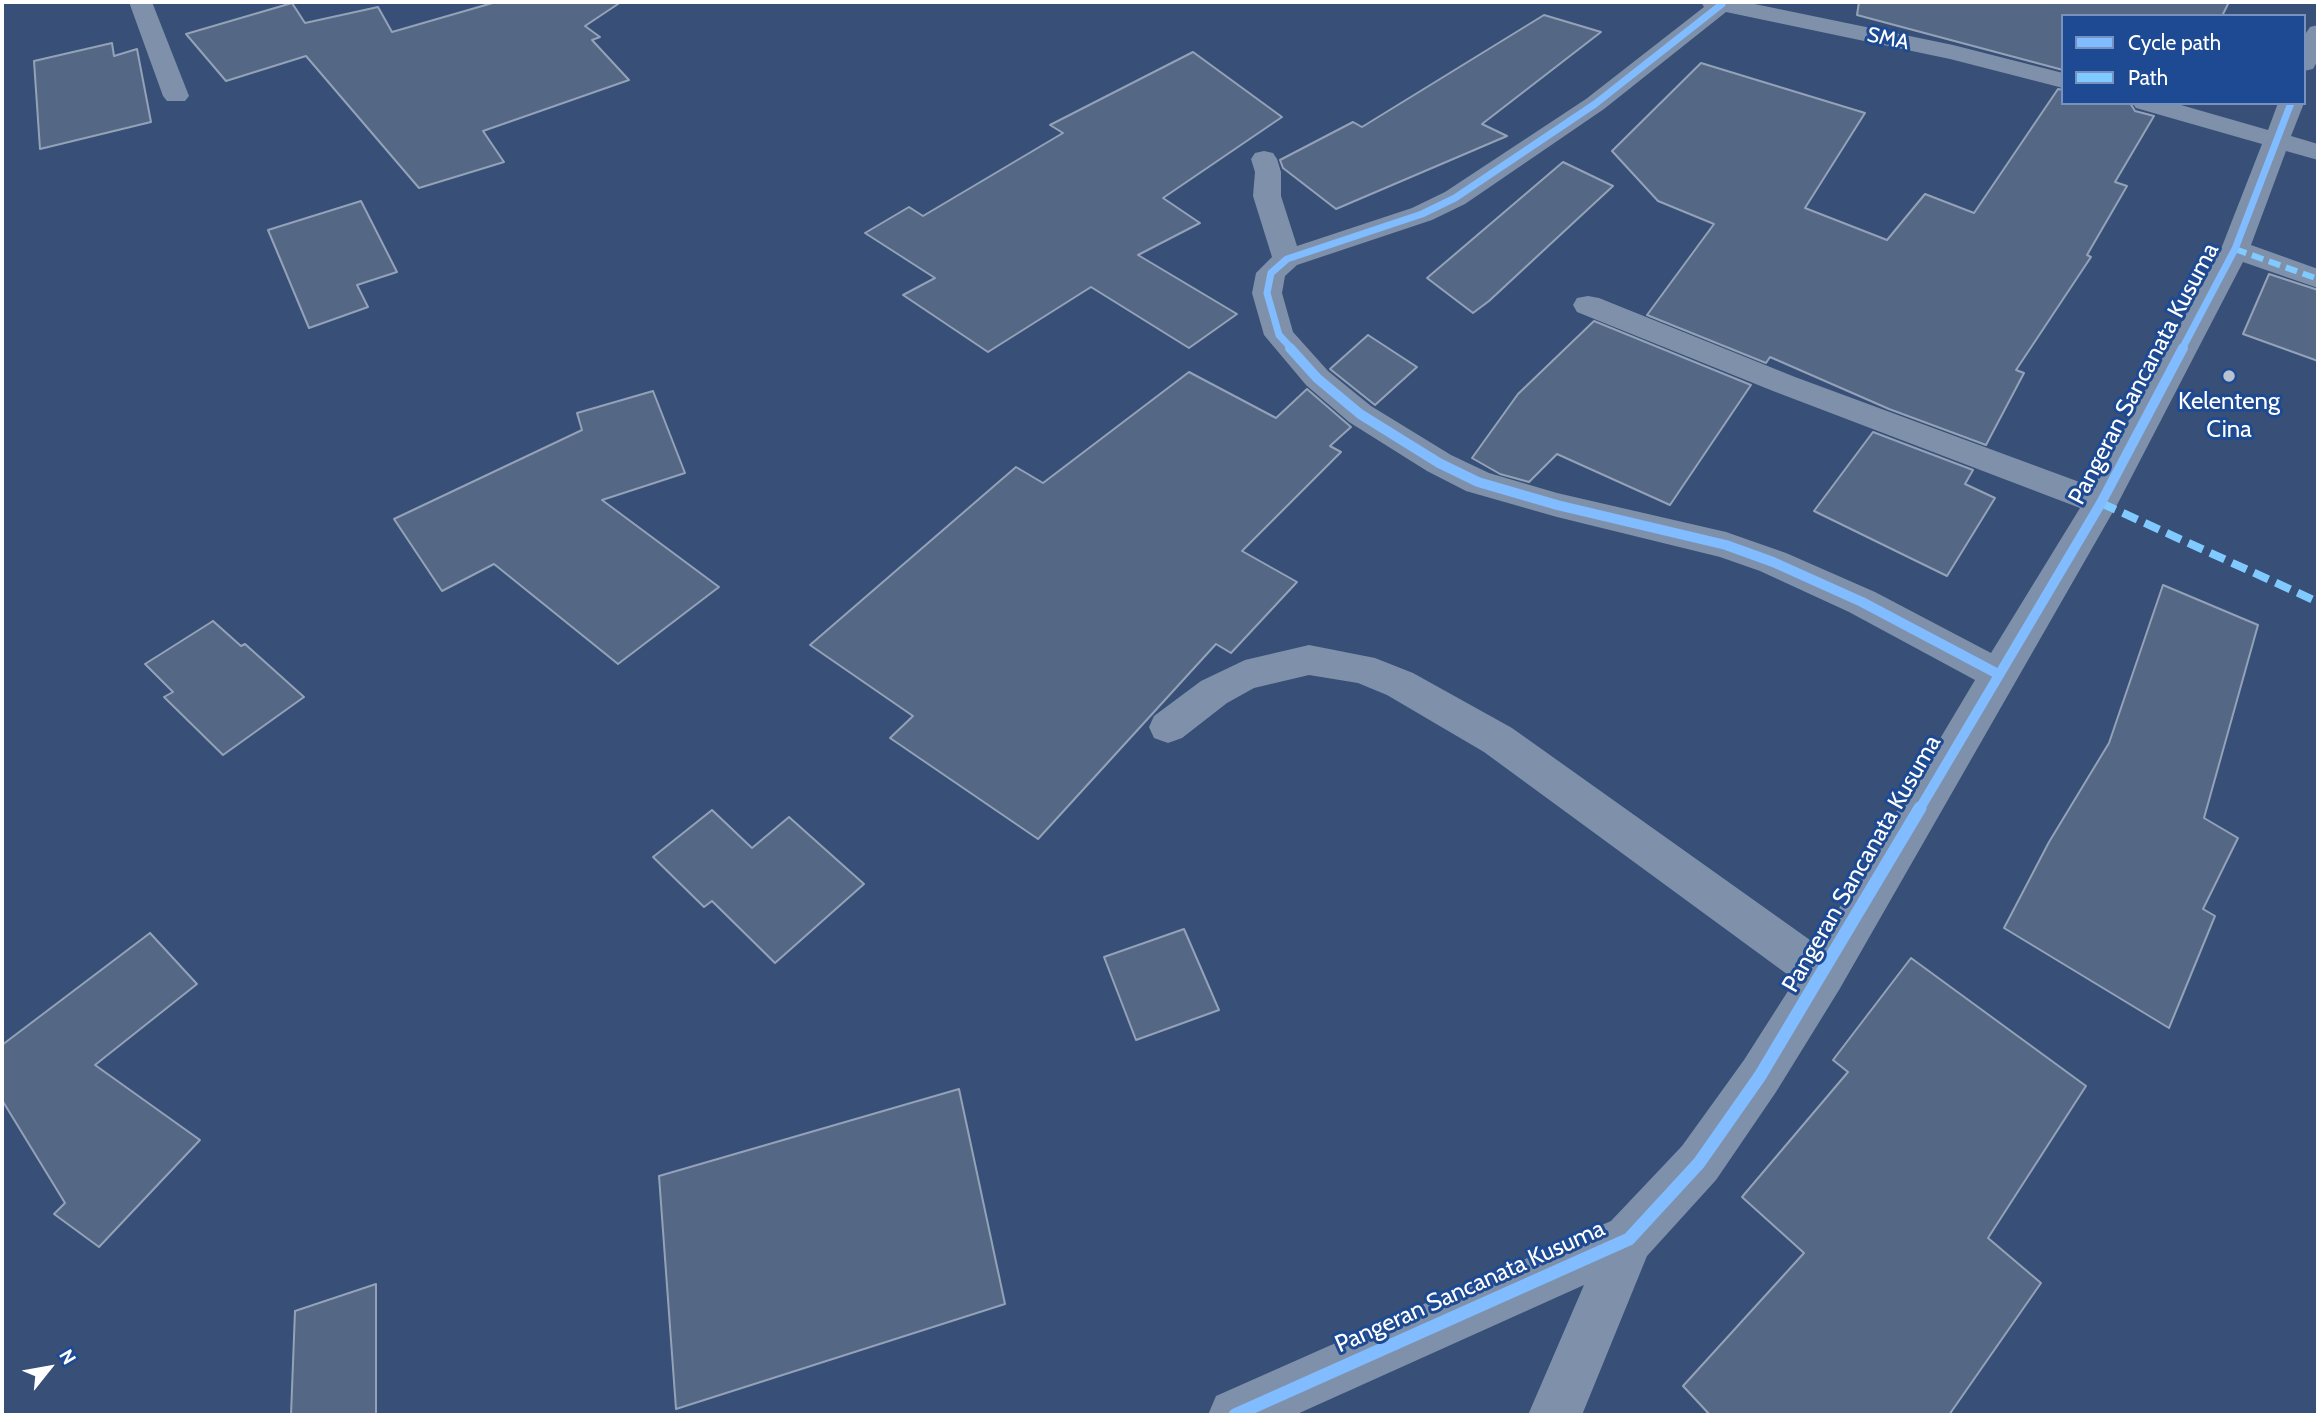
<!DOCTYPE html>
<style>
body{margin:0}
#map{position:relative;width:2320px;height:1417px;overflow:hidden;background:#385077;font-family:Cabin,sans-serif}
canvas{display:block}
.frame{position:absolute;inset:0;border:4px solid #fff;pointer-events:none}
.legend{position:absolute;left:2061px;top:14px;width:245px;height:91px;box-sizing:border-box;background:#1d4a92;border:2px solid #7792be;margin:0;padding:9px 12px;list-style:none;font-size:21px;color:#fff}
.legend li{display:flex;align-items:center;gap:14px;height:35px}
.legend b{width:35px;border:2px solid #7792be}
.north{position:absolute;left:14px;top:1333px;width:70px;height:70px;-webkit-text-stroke:5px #1d4a92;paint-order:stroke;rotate:59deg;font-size:19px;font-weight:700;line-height:28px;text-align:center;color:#fff}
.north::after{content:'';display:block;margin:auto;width:24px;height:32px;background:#fff;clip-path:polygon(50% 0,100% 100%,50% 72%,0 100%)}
</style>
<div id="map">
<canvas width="2320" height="1417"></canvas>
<div class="frame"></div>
<ul class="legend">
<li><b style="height:9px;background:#80bcff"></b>Cycle path</li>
<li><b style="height:9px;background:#80caff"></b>Path</li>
</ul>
<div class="north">N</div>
</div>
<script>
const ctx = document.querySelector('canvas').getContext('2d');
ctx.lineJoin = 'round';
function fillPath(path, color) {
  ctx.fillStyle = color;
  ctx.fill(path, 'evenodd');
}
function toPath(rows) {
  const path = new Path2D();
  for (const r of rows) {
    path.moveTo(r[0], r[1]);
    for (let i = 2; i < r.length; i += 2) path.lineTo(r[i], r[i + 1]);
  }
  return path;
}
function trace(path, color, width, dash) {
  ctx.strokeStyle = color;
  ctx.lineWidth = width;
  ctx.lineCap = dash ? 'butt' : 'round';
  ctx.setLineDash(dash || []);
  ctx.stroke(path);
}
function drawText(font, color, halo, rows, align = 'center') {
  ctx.font = font + ' Cabin,sans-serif';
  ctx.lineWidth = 6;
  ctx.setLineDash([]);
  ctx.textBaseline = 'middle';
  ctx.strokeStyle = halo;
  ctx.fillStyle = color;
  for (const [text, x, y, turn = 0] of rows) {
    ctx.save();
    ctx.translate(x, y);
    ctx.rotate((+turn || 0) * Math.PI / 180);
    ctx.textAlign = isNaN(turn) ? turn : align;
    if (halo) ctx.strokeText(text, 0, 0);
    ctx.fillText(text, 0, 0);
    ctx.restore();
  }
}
const building = toPath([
 [496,2,621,2,585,26,600,37,592,40,629,80,483,131,504,162,419,188,306,56,226,81,186,34,292,3,305,23,378,7,392,32,496,2],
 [1859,2,2229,2,2222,16,2063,16,2063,70,1857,15,1859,2],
 [1544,15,1601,32,1482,124,1507,136,1336,209,1283,168,1280,160,1353,122,1362,127,1544,15],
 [112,43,114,56,137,49,151,122,40,149,34,61,112,43],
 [1193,52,1282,117,1163,198,1200,223,1138,255,1237,314,1189,348,1091,287,988,352,903,295,935,278,865,233,909,207,923,216,1063,133,1050,125,1193,52],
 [1701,63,1865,113,1805,208,1887,240,1925,194,1974,213,2058,89,2063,90,2063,103,2130,103,2135,111,2154,116,2115,182,2127,186,2087,255,2091,257,2016,370,2024,373,1986,445,1889,409,1770,357,1766,363,1647,315,1714,224,1658,201,1612,151,1701,63],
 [1563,162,1613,186,1489,301,1473,313,1427,278,1563,162],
 [361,201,397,272,357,285,368,307,309,328,268,230,361,201],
 [2269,274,2318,290,2318,361,2243,334,2269,274],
 [1594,321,1751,385,1670,505,1557,454,1529,482,1500,474,1472,458,1518,394,1594,321],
 [1368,335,1417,367,1375,405,1330,369,1368,335],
 [1189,372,1276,418,1307,389,1351,427,1330,446,1341,452,1242,551,1297,582,1231,653,1216,644,1038,839,890,738,913,716,810,645,1016,467,1043,483,1189,372],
 [653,391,685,473,602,500,719,587,618,664,494,564,442,591,394,519,582,430,577,413,653,391],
 [1873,432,1973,470,1965,484,1995,498,1947,576,1814,511,1873,432],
 [2163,585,2258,625,2204,818,2238,838,2203,909,2215,916,2169,1028,2004,928,2049,842,2109,743,2163,585],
 [213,621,241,646,245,644,304,697,223,755,164,697,173,692,145,664,213,621],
 [712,810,752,848,789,817,864,884,775,963,712,901,704,907,653,857,712,810],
 [1184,929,1219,1010,1136,1040,1104,957,1184,929],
 [150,933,197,984,95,1065,200,1140,99,1247,54,1214,65,1203,2,1100,2,1045,150,933],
 [1911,958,2086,1086,1988,1238,2041,1283,1949,1415,1710,1415,1683,1386,1804,1253,1742,1197,1848,1072,1833,1060,1911,958],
 [959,1089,1005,1304,676,1409,659,1176,959,1089],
 [376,1284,376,1415,291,1415,295,1311,376,1284]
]);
fillPath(building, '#546886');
trace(building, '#94a2b8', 2);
fillPath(toPath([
 [129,2,152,2,189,96,185,101,167,101,163,96,129,2],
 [1701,2,1745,2,1953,45,2063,73,2063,88,1950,59,1726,12,1604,109,1465,204,1432,220,1297,265,1285,276,1282,293,1293,332,1328,371,1371,406,1451,455,1489,473,1557,493,1726,532,1786,553,1875,592,1991,653,2080,508,1773,391,1577,312,1573,305,1577,298,1588,296,1599,298,1795,377,2093,487,2221,249,2262,144,2136,108,2132,103,2174,103,2268,130,2278,103,2304,103,2291,136,2318,144,2318,160,2286,151,2251,245,2318,269,2318,288,2243,262,2118,503,1839,990,1776,1092,1716,1180,1647,1256,1582,1415,1528,1415,1584,1285,1295,1415,1208,1415,1216,1396,1611,1221,1682,1146,1744,1060,1795,980,1484,752,1387,695,1358,683,1309,675,1254,688,1227,703,1182,738,1168,743,1154,738,1149,727,1154,716,1201,681,1245,660,1309,645,1375,658,1413,673,1512,728,1817,945,1975,680,1849,612,1760,571,1720,557,1557,517,1466,491,1427,471,1349,422,1306,385,1264,335,1252,293,1256,273,1272,257,1253,196,1255,172,1251,159,1255,153,1264,151,1273,153,1277,159,1281,172,1281,196,1297,246,1412,208,1445,192,1586,99,1704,7,1701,2],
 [2318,25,2318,60,2313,69,2304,71,2304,36,2310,27,2318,25]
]), '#7f91aa');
trace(toPath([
 [2235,249,2318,279]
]), '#80caff', 6, [12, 6]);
trace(toPath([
 [2101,503,2318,602]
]), '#80caff', 8, [16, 8]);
trace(toPath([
 [1292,349,1279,335,1267,293,1271,273,1287,259,1422,214,1455,198,1595,104,1722,4],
 [2182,349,2235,249,2291,103]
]), '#80bcff', 7);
trace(toPath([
 [1290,348,1317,378,1360,414,1439,463,1478,482,1557,505,1726,545,1773,562,1862,602,1998,674],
 [1919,810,2101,503,2183,348]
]), '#80bcff', 10);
trace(toPath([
 [1235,1415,1629,1239,1699,1163,1760,1076,1920,808]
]), '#80bcff', 13);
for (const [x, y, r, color] of [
 [2229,376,7,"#b9c2cf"]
]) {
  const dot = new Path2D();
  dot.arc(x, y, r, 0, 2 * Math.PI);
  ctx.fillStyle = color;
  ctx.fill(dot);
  trace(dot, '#1d4a92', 2.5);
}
drawText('21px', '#fff', '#1d4a92', [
 ["SMA",1888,39,12]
]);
drawText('24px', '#fff', '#1d4a92', [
 ["Pangeran Sancanata Kusuma",2144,374,-62],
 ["Pangeran Sancanata Kusuma",1862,864,-60],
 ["Pangeran Sancanata Kusuma",1470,1287,-24]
]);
drawText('24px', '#fff', '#1d4a92', [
 ["Kelenteng",2229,402],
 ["Cina",2229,430]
]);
</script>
